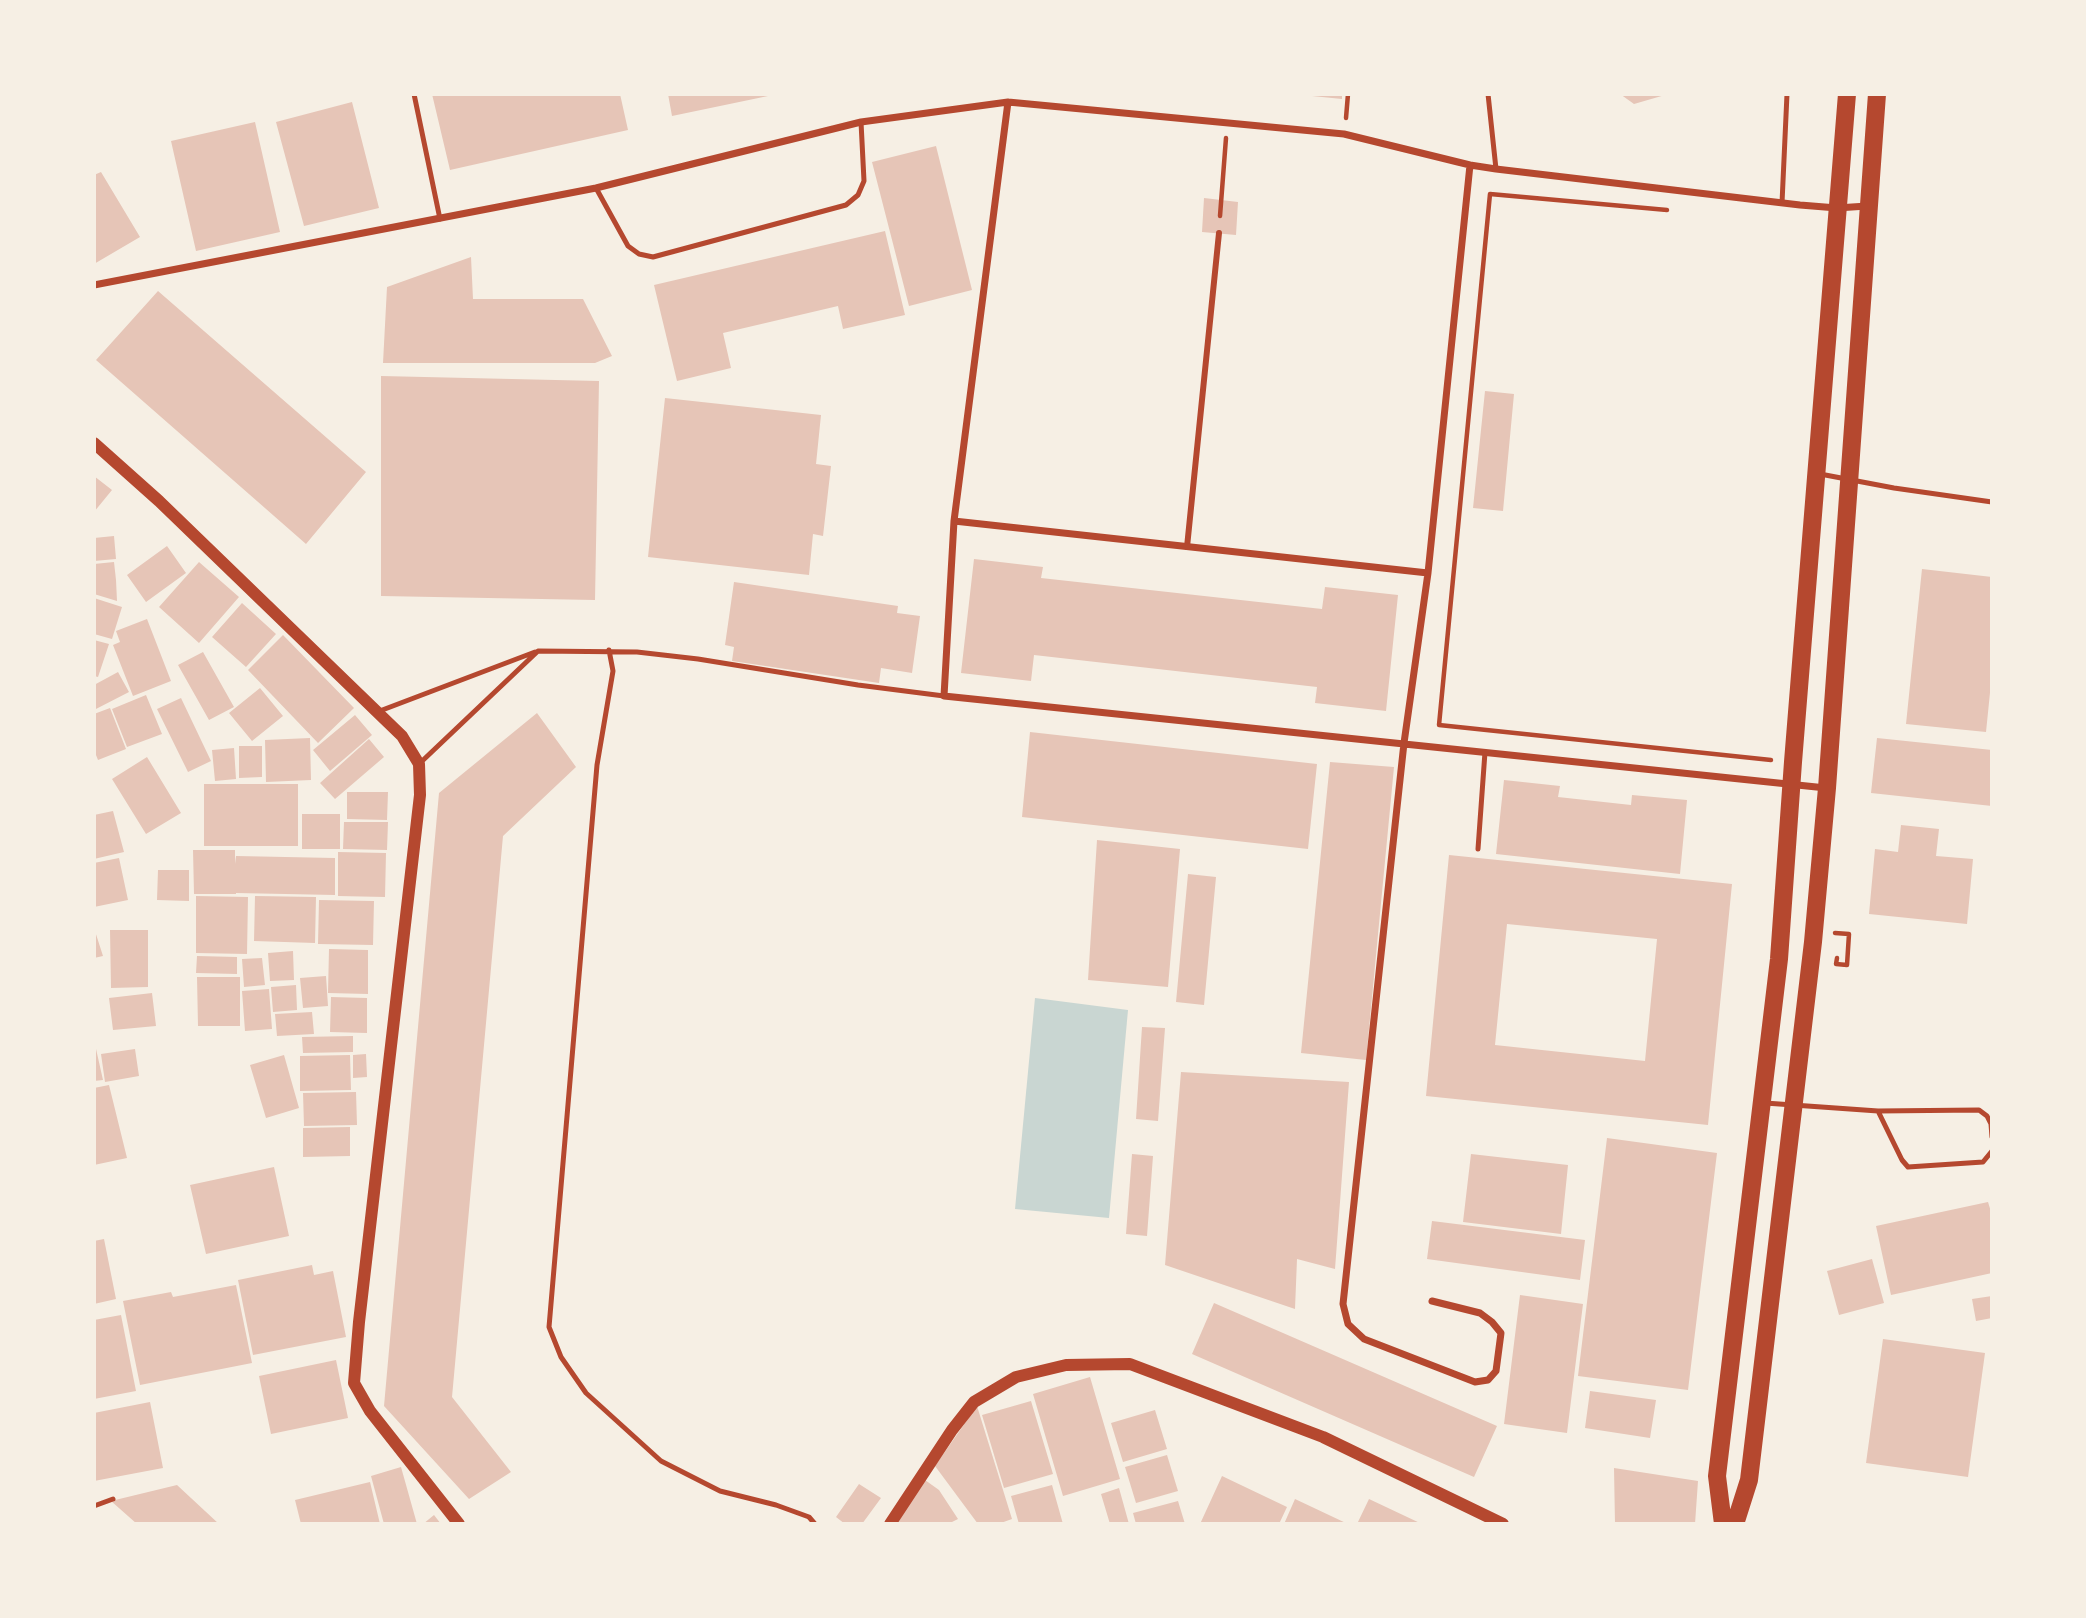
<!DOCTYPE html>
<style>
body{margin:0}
#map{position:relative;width:2086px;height:1618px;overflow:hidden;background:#f6efe4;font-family:"Archivo Narrow",sans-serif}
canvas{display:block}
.frame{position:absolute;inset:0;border:96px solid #f6efe4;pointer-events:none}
</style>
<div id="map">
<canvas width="2086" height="1618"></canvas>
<div class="frame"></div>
</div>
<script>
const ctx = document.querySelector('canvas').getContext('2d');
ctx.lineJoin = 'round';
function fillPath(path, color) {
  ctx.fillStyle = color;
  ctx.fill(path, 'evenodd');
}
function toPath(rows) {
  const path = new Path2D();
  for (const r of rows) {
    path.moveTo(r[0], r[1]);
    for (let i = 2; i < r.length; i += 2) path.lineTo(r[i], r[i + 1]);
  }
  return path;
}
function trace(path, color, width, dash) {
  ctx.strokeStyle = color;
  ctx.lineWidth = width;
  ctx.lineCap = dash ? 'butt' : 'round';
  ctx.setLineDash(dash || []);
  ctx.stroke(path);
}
fillPath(toPath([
 [1035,998,1128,1010,1109,1218,1015,1209]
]), '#c9d6d2');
fillPath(toPath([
 [432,94,620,94,628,130,450,170],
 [668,94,768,94,768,96,672,116],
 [1312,94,1342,94,1342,99,1312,96],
 [1620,94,1665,94,1665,95,1634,104],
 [352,102,379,208,304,226,276,122],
 [255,122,280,232,196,251,171,141],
 [936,146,972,290,909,306,872,162],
 [101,172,140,237,94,264,94,175],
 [1204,198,1238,202,1236,235,1202,232],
 [885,231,905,315,843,329,838,306,723,333,731,368,677,381,654,285],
 [471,257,473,299,583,299,612,356,595,363,383,363,387,287],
 [158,291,366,472,306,544,96,360],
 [381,376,599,381,595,600,381,596],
 [1485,391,1514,394,1503,511,1473,508],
 [665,398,821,415,816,464,831,466,823,536,813,534,809,575,648,557],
 [94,476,112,490,94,512],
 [114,536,116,559,94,561,94,538],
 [167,546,186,573,146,602,127,575],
 [974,559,1043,567,1041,578,1322,609,1325,587,1398,595,1386,711,1315,703,1317,687,1034,655,1031,681,961,673],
 [114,562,116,580,117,601,94,594,94,564],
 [199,562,239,597,199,643,159,607],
 [1922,569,1992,577,1992,673,1986,732,1906,724],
 [734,582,898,606,897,613,920,616,912,673,881,668,879,683,732,661,734,647,725,645],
 [94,598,122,607,112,639,94,634],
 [242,603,276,634,246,667,212,637],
 [147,619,171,681,133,696,113,645,120,642,116,631],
 [283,635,354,708,318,743,248,670],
 [94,640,109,644,98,677,94,676],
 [203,652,234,707,209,720,178,665],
 [118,672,129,692,94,710,94,685],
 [260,688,283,716,252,741,229,713],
 [146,695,162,734,127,747,112,709],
 [181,698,211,761,188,772,157,709],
 [110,708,126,749,98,760,94,750,94,714],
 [537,713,576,767,503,836,452,1397,511,1472,469,1499,384,1406,439,793],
 [355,715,372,735,330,771,313,750],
 [1030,732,1317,764,1308,849,1022,817],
 [310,738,311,780,266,782,265,740],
 [1877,738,1992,750,1992,806,1871,793],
 [369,739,384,757,335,799,320,783],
 [239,746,262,746,262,777,239,778],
 [234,748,236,779,215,781,212,750],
 [147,757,181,813,146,834,112,779],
 [1330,762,1394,767,1366,1060,1301,1053],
 [1504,780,1560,786,1558,797,1631,805,1632,795,1687,800,1680,874,1496,854],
 [204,784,298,784,298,846,204,846],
 [347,792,388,792,387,820,347,819],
 [113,811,124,852,94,859,94,815],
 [302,814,340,814,340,849,302,849],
 [344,822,388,822,387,850,343,849],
 [1901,825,1939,829,1936,856,1973,859,1967,924,1869,914,1875,849,1898,852],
 [1097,840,1180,849,1168,987,1088,980],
 [193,850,235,850,235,864,236,856,335,858,335,895,236,893,236,894,194,894],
 [338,852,386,853,385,897,338,896],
 [1449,855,1732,884,1708,1125,1426,1096],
 [1507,924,1657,939,1645,1061,1495,1045],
 [119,858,128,900,94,907,94,863],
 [158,870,189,870,189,901,157,900],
 [1188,874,1216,877,1204,1005,1176,1002],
 [196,896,248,897,247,954,196,953],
 [255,896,316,897,315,943,254,941],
 [319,900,374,901,373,945,318,944],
 [94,928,103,956,94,958],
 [110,930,148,930,148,987,111,988],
 [329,949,368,950,368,994,328,993],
 [293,951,294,980,270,981,268,953],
 [197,956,237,957,237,974,196,973],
 [262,958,265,985,244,987,242,959],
 [326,976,328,1006,303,1008,300,978],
 [197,977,240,977,240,1026,198,1026],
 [296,985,297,1010,273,1012,271,987],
 [269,989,272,1029,245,1031,242,991],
 [152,993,156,1026,113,1030,109,998],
 [331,997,367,998,367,1033,330,1032],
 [312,1012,314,1034,277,1036,275,1014],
 [1142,1027,1165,1028,1158,1121,1136,1119],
 [353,1036,353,1052,303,1053,302,1037],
 [94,1040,103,1080,94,1081],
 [135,1049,139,1076,105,1082,101,1054],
 [366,1054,367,1077,353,1078,353,1055],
 [284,1055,299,1108,266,1118,250,1065],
 [350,1055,351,1090,300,1091,300,1056],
 [1181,1072,1349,1082,1335,1269,1297,1259,1295,1309,1165,1265],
 [109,1085,127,1158,94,1165,94,1088],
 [356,1092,357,1125,304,1126,303,1093],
 [350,1127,350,1156,303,1157,303,1128],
 [1607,1138,1717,1153,1688,1390,1578,1376],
 [1132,1154,1153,1156,1147,1236,1126,1234],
 [1471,1154,1568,1165,1561,1234,1463,1222],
 [274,1167,289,1236,206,1254,190,1185],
 [1988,1202,1992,1215,1992,1273,1891,1295,1876,1226],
 [1432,1221,1585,1240,1580,1280,1427,1259],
 [104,1239,116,1299,94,1304,94,1241],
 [1872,1259,1884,1303,1839,1315,1827,1271],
 [312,1265,314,1275,333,1271,346,1337,253,1355,238,1280],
 [236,1285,252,1363,140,1385,123,1301,171,1292,173,1297],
 [1520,1295,1583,1304,1567,1433,1504,1424],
 [1992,1296,1992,1318,1976,1321,1972,1299],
 [1214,1303,1497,1426,1474,1477,1192,1354],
 [121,1315,136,1391,94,1399,94,1320],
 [1883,1339,1985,1353,1968,1477,1866,1463],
 [336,1360,348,1418,271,1434,259,1376],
 [1090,1377,1120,1479,1063,1496,1033,1394],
 [1590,1391,1656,1400,1650,1438,1585,1428],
 [1031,1401,1053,1474,1004,1488,982,1415],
 [150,1402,163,1468,94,1481,94,1413],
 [977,1406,1012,1519,998,1524,978,1524,935,1466],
 [1155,1410,1167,1449,1123,1462,1111,1423],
 [1167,1455,1178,1491,1136,1503,1125,1467],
 [401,1467,417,1524,384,1524,371,1476],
 [1614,1468,1698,1481,1695,1524,1615,1524],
 [1222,1476,1287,1507,1279,1524,1200,1524],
 [925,1480,939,1490,958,1519,948,1524,895,1524],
 [370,1482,380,1524,301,1524,295,1500],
 [859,1484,881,1498,862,1524,845,1524,836,1517],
 [177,1485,219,1524,137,1524,111,1501],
 [1052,1485,1063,1524,1019,1524,1011,1496],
 [1119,1488,1129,1524,1110,1524,1101,1494],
 [1295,1499,1348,1524,1284,1524],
 [1369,1499,1422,1524,1357,1524],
 [1178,1501,1185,1524,1136,1524,1133,1513],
 [434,1515,441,1524,423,1524]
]), '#e6c5b7');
trace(toPath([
 [1346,118,1348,94],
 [1667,210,1490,194,1439,725,1771,760],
 [1220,216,1226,138],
 [1835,933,1849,934,1847,965,1836,964,1837,958]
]), '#b5482f', 4.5);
trace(toPath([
 [414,94,440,219],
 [1488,94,1496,169],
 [596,188,628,246,639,254,653,257,846,205,858,195,864,181,861,122],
 [1782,203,1787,94],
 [1820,474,1894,488,1992,502],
 [609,650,613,671,597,765,549,1327,561,1357,586,1393,661,1461,720,1491,776,1505,809,1517,815,1524],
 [377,712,535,652],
 [419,764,538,651,637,652,698,659,858,685,944,696],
 [1478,849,1485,752],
 [1765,1103,1878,1111,1979,1110,1987,1116,1991,1124,1992,1137],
 [1878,1111,1902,1160,1908,1167,1983,1162,1992,1151],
 [94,1506,113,1499]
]), '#b5482f', 5);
trace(toPath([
 [1187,547,1219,233]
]), '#b5482f', 6);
trace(toPath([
 [1008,102,954,521,944,696,1826,788],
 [94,285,596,188,861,122,1008,102,1344,134,1470,165,1496,169,1800,205,1837,208,1867,206],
 [954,521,1428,573],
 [1432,1301,1480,1313,1492,1322,1501,1333,1496,1371,1488,1380,1475,1382,1364,1339,1348,1324,1343,1304,1404,743,1428,573,1470,165]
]), '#b5482f', 7);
trace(toPath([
 [94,443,159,501,402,736,419,764,420,795,359,1322,354,1383,370,1411,459,1524],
 [890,1524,952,1430,974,1402,1016,1377,1066,1365,1130,1364,1323,1437,1503,1524]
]), '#b5482f', 12);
trace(toPath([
 [1723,1524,1717,1476,1779,959,1793,762,1847,94],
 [1735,1524,1749,1480,1813,942,1827,788,1877,94]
]), '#b5482f', 18);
</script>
